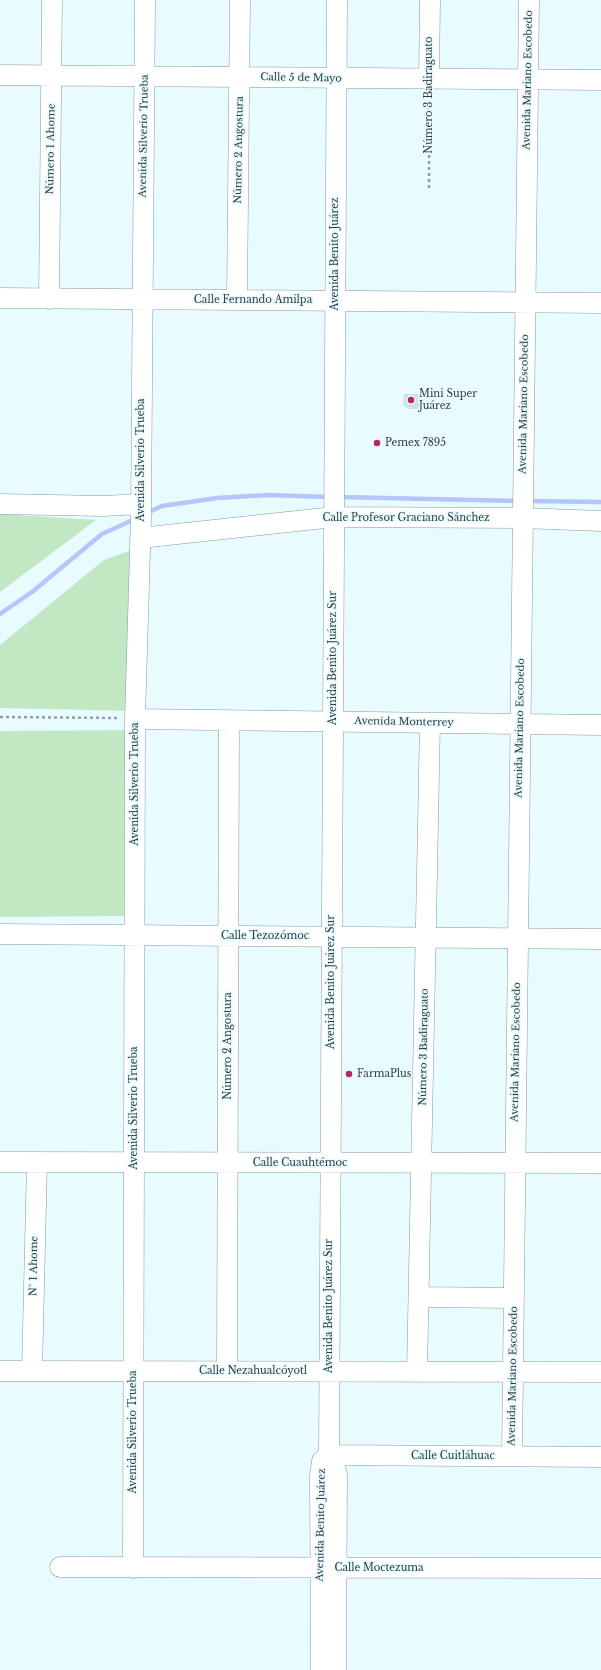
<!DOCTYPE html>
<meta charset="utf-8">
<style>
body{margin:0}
canvas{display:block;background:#e8fbfe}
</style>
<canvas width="601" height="1670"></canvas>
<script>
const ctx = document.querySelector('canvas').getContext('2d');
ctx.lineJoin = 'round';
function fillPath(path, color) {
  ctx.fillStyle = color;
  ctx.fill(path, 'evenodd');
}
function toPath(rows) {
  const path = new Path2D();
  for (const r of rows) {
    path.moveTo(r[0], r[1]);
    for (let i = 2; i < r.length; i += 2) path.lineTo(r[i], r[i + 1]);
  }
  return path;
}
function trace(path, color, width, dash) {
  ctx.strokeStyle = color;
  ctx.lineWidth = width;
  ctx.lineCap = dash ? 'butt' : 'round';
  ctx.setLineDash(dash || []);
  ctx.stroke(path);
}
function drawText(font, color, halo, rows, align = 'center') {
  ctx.font = font + ' "Libre Baskerville",serif';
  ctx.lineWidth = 3.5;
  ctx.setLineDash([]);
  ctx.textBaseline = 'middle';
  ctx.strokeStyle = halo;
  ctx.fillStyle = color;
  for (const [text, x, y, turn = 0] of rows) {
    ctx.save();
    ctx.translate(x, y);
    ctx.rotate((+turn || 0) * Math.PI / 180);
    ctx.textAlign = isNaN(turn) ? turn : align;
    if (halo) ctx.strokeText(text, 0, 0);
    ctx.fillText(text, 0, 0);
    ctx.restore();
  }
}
fillPath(toPath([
 [0,514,96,520,0,592],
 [142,546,133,711,0,708,0,645,104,560],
 [130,730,130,916,0,917,0,731]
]), '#c1e8c3');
trace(toPath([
 [339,497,519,501],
 [529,501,601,502],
 [147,513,162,506,217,498,268,495,329,497],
 [0,614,32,592,102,534,135,519]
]), '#b5c6fe', 4.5);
fillPath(toPath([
 [404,394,419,394,419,409,409,409,403,405]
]), '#cfe0ed');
const minor = toPath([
 [0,75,601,80],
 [429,79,430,0],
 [0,298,601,303],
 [49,299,52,0],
 [237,300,240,0],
 [0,504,103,506,141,504],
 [140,538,334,517,522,518,601,521],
 [135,719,601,725],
 [0,934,601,939],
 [0,1162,601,1163],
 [419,1297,513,1298],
 [0,1371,601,1372],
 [32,1371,37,1162],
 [227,1371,229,720],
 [417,1372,430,723],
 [329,1455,337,0],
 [329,1455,601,1457],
 [329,1455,333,1460,337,1475,336,1670],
 [512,1456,529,0],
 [60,1567,601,1568],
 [133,1568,135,719,141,516,145,0],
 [321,1670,320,1476,322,1461,329,1455]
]);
trace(minor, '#849a9e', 21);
trace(toPath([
 [429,95,429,190],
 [0,717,119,718]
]), '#93a1a4', 2.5, [3, 3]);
trace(minor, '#fff', 20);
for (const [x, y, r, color] of [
 [411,400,4,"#b5275a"],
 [377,443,4,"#b5275a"],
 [349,1074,4,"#b5275a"]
]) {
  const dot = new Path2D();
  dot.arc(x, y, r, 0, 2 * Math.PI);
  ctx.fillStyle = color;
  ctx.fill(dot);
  trace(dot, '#e8fbfe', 1.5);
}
drawText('10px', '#323b3d', '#e8fbfe', [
 ["Calle 5 de Mayo",301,78,1],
 ["Avenida Mariano Escobedo",528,80,-89],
 ["Número 3 Badiraguato",429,95,-90],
 ["Avenida Silverio Trueba",144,136,-89],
 ["Número 1 Ahome",51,149,-89],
 ["Número 2 Angostura",239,150,-89],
 ["Avenida Benito Juárez",335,254,-90],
 ["Calle Fernando Amilpa",253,300],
 ["Avenida Mariano Escobedo",524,404,-89],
 ["Avenida Silverio Trueba",141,460,-90],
 ["Calle Profesor Graciano Sánchez",406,518],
 ["Avenida Benito Juárez Sur",333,658,-90],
 ["Avenida Monterrey",404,722,1],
 ["Avenida Mariano Escobedo",520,728,-89],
 ["Avenida Silverio Trueba",135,784,-90],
 ["Calle Tezozómoc",265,936],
 ["Avenida Benito Juárez Sur",331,982,-90],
 ["Número 2 Angostura",228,1046,-90],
 ["Número 3 Badiraguato",424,1047,-89],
 ["Avenida Mariano Escobedo",516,1052,-89],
 ["Avenida Silverio Trueba",134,1108,-90],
 ["Calle Cuauhtémoc",300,1163],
 ["N° 1 Ahome",34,1266,-89],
 ["Avenida Benito Juárez Sur",329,1306,-90],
 ["Calle Nezahualcóyotl",253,1371],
 ["Avenida Mariano Escobedo",513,1376,-89],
 ["Avenida Silverio Trueba",133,1432,-90],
 ["Calle Cuitláhuac",453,1456],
 ["Avenida Benito Juárez",321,1525,-89],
 ["Calle Moctezuma",379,1568]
]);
drawText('10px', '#323b3d', '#e8fbfe', [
 ["Mini Super",419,394],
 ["Juárez",419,406],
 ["Pemex 7895",385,443],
 ["FarmaPlus",357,1074]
], 'left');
</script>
